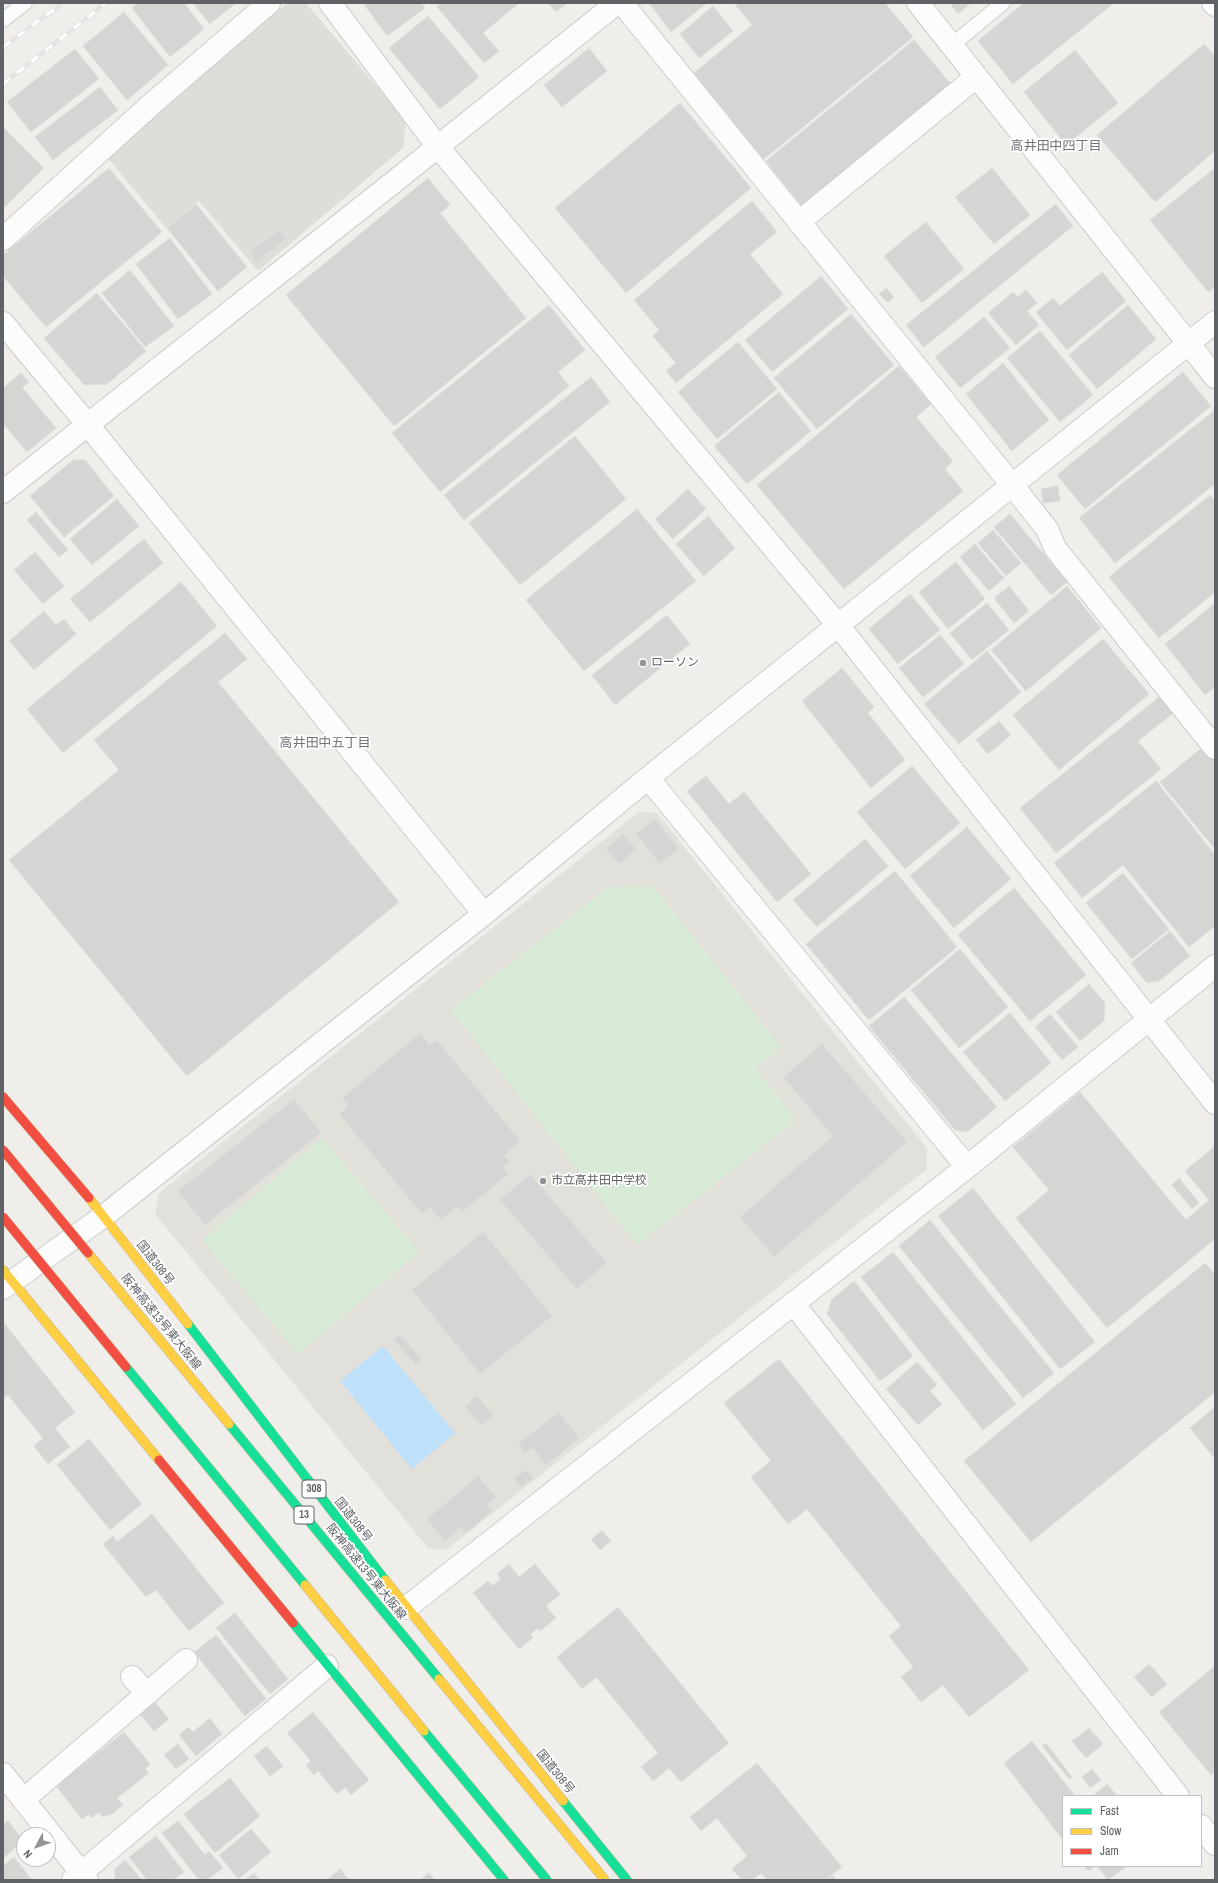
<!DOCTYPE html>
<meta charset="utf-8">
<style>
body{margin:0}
#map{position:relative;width:1218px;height:1883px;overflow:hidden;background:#efeeea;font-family:"Archivo Narrow",sans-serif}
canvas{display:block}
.frame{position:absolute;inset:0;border:4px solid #5f6368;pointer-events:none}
.legend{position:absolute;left:1062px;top:1795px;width:140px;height:72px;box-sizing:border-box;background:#fff;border:1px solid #bfc1c3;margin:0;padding:5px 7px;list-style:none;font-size:12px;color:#5f6368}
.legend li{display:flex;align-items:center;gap:8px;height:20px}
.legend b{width:20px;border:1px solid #bfc1c3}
.north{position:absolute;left:16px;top:1827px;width:40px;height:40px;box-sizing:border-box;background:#fff;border:1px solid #bfc1c3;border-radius:50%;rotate:229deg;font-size:11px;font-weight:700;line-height:16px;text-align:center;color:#5f6368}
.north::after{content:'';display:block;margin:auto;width:14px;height:18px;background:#919496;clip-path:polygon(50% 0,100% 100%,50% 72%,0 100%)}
</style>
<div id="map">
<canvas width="1218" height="1883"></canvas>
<div class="frame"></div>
<ul class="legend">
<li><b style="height:5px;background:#16e098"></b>Fast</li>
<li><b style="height:5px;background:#ffcf43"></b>Slow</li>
<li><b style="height:5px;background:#f24e42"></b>Jam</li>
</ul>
<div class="north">N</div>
</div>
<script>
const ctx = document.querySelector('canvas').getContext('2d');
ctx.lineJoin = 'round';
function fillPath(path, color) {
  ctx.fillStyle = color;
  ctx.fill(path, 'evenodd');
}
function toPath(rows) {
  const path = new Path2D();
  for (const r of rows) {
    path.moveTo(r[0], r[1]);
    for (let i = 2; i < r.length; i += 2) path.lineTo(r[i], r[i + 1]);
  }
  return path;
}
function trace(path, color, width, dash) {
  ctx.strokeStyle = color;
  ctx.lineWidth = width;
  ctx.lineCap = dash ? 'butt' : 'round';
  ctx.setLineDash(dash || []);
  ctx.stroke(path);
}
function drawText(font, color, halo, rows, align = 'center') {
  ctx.font = font + ' "Archivo Narrow","Noto Sans JP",sans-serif';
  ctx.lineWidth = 3.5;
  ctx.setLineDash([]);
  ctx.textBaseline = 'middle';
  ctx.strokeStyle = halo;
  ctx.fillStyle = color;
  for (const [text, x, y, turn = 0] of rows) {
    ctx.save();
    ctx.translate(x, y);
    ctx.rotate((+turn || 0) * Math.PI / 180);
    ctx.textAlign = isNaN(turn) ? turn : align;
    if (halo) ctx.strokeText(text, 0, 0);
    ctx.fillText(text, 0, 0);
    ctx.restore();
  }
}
fillPath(toPath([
 [299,3,306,3,406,121,403,148,258,271,199,201,166,228,106,156,285,5]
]), '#dfddda');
fillPath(toPath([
 [639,812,657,813,927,1148,927,1169,446,1550,428,1548,155,1214,159,1193]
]), '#e2e0da');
fillPath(toPath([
 [652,885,781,1047,755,1068,796,1120,637,1245,451,1010,607,888],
 [322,1138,419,1252,298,1354,202,1240]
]), '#d8ebd6');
fillPath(toPath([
 [383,1346,455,1433,412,1469,340,1381]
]), '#bfe0f9');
const building = toPath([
 [138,3,184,3,204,29,170,57,132,8,138,3],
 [193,3,236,3,210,24,193,3],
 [363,3,421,3,425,8,387,36,363,3],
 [441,3,519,3,483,33,499,51,484,63,437,7,441,3],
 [548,3,567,3,556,12,548,3],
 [649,3,707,3,671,32,649,3],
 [734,3,885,3,913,37,764,159,694,73,752,25,734,3],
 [950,3,971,3,958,14,950,3],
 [1024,3,1114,3,1013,84,978,41,1024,3],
 [713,6,733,31,699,58,680,34,713,6],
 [124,12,168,65,127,100,83,46,124,12],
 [428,16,479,77,440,109,389,48,428,16],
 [914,40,951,84,802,206,766,161,914,40],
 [1204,44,1215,56,1215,151,1155,202,1097,135,1204,44],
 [589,48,607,71,562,107,544,85,589,48],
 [75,49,99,79,31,132,7,102,75,49],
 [1075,50,1118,103,1066,145,1024,92,1075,50],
 [100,87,118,110,53,160,35,137,100,87],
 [680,103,751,188,626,293,555,208,680,103],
 [3,127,44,168,5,207,3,205,3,127],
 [109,168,162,232,46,327,3,276,3,255,109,168],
 [992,168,1030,215,994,244,955,197,992,168],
 [1215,168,1215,287,1208,292,1150,220,1215,168],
 [428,178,450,205,440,213,526,318,394,426,286,295,428,178],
 [752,201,777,232,750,254,783,294,676,383,666,371,676,363,653,336,659,330,634,300,752,201],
 [196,204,247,267,218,291,167,228,196,204],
 [1056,204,1073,226,924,347,906,325,1056,204],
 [926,222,964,269,922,303,884,256,926,222],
 [279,230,286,239,256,262,249,252,279,230],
 [170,238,212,294,178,319,136,264,170,238],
 [130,270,174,326,145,347,102,293,130,270],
 [1102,272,1126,301,1067,350,1036,312,1053,298,1060,306,1102,272],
 [821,276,848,309,772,372,745,340,821,276],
 [886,288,894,297,888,303,879,294,886,288],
 [1026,290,1037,303,1027,311,1039,325,1016,345,988,313,1013,292,1018,297,1026,290],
 [97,293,146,351,107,384,84,385,44,338,97,293],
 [549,305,585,350,558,372,569,386,440,492,392,433,549,305],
 [1128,305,1156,339,1097,389,1069,355,1128,305],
 [851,314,894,365,817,429,774,378,851,314],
 [984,317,1010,348,960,388,935,357,984,317],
 [1040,331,1093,395,1060,422,1007,358,1040,331],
 [738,342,777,389,717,439,678,392,738,342],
 [1003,363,1049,420,1012,451,966,394,1003,363],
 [899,366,931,404,916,417,953,461,945,469,963,491,844,589,757,485,899,366],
 [1183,372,1211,406,1085,509,1057,475,1183,372],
 [21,373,29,382,22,387,56,428,27,452,3,423,3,388,21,373],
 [591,377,610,402,464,520,444,495,591,377],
 [779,392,811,431,747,484,714,446,779,392],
 [1215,410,1215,484,1115,563,1079,518,1215,410],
 [575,436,626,499,520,585,469,523,575,436],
 [73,460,85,460,114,496,64,537,30,496,73,460],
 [1058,486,1060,501,1043,503,1041,489,1058,486],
 [688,489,706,509,673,539,655,519,688,489],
 [1210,495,1215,501,1215,592,1159,638,1109,577,1210,495],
 [117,499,139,526,92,565,70,539,117,499],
 [637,509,696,581,584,671,526,600,637,509],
 [36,512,68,550,59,557,27,520,36,512],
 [1010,514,1067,582,1051,595,994,527,1010,514],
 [708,516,735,548,704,576,676,544,708,516],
 [993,530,1021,563,1006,576,978,543,993,530],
 [144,539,163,563,90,622,70,599,144,539],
 [975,544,1004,578,989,591,960,557,975,544],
 [35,552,64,586,43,604,14,570,35,552],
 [956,562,985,599,948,629,919,592,956,562],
 [181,582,217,626,63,753,27,709,181,582],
 [1009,586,1029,611,1014,623,994,598,1009,586],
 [1067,586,1101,628,1026,691,991,650,1067,586],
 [910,594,940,630,898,664,869,629,910,594],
 [987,603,1009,630,972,660,950,633,987,603],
 [1215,603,1215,687,1205,695,1165,644,1215,603],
 [44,611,56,625,64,619,76,634,34,670,9,641,44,611],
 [667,615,690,644,615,705,592,675,667,615],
 [225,633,247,659,218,682,399,902,187,1076,9,860,119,770,94,740,225,633],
 [940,635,964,664,923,697,899,668,940,635],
 [1103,639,1149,694,1059,770,1013,715,1103,639],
 [987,651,1021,692,959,744,924,704,987,651],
 [842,668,874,707,868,713,905,760,871,788,802,701,842,668],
 [1162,695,1176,711,1138,741,1161,769,1056,853,1020,808,1162,695],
 [999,721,1011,735,988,754,976,740,999,721],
 [1203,747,1215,761,1215,849,1160,782,1203,747],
 [912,766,960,823,905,869,857,812,912,766],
 [706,776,729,804,744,792,811,874,777,902,687,791,706,776],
 [1156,781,1215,855,1215,926,1189,947,1123,865,1082,898,1054,863,1156,781],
 [655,819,679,848,660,864,636,834,655,819],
 [967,827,1011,879,954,928,910,876,967,827],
 [623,834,636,849,619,864,606,849,623,834],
 [865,839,888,866,817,927,793,900,865,839],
 [895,871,957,947,869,1020,806,944,895,871],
 [1123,873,1169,929,1132,959,1086,903,1123,873],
 [1014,888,1086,975,1030,1021,958,935,1014,888],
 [1170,931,1190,956,1159,981,1147,983,1131,963,1170,931],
 [960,949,1008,1007,959,1048,911,990,960,949],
 [1089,984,1105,1003,1104,1021,1080,1041,1056,1012,1089,984],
 [904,997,997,1107,967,1132,955,1130,869,1026,904,997],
 [1010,1013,1051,1063,1005,1101,963,1052,1010,1013],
 [1050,1014,1078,1047,1062,1060,1035,1027,1050,1014],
 [420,1033,430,1045,437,1040,520,1141,504,1155,510,1161,503,1167,508,1174,462,1212,458,1206,441,1220,430,1207,422,1214,339,1114,349,1106,342,1098,420,1033],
 [822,1044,907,1142,774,1257,740,1217,833,1136,783,1077,822,1044],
 [1080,1092,1186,1220,1209,1200,1185,1171,1215,1146,1215,1239,1107,1328,1016,1218,1049,1190,1013,1147,1080,1092],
 [294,1099,321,1133,205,1225,178,1191,294,1099],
 [530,1174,607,1263,577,1289,500,1200,530,1174],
 [1179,1178,1199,1203,1192,1209,1172,1185,1179,1178],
 [973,1188,1095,1342,1060,1369,938,1216,973,1188],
 [930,1220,1054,1373,1023,1398,899,1246,930,1220],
 [483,1232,552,1316,480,1374,412,1290,483,1232],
 [893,1252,1016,1404,983,1430,861,1277,893,1252],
 [1205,1263,1215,1275,1215,1392,1031,1542,964,1461,1205,1263],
 [854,1281,913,1356,880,1381,827,1314,832,1299,854,1281],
 [4,1323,75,1412,55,1428,70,1447,48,1464,34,1446,43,1438,8,1395,3,1399,4,1323],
 [400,1334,422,1360,416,1365,393,1339,400,1334],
 [779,1359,1029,1670,969,1717,943,1685,921,1702,901,1677,913,1667,889,1636,901,1626,807,1509,788,1524,751,1477,771,1461,724,1403,779,1359],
 [917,1362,937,1385,930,1391,942,1404,918,1425,886,1389,917,1362],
 [477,1396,493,1415,481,1425,465,1406,477,1396],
 [1215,1407,1215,1459,1190,1428,1215,1407],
 [559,1412,579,1438,546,1465,533,1448,525,1453,518,1444,559,1412],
 [89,1439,142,1504,110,1530,57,1465,89,1439],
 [526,1470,533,1478,521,1487,514,1479,526,1470],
 [478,1476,496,1497,487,1505,492,1511,466,1533,461,1527,445,1541,427,1519,478,1476],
 [152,1514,224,1603,189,1631,156,1590,146,1597,103,1544,113,1536,117,1542,152,1514],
 [602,1531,611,1541,600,1550,591,1539,602,1531],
 [509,1564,519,1577,535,1564,560,1594,546,1606,556,1618,540,1631,538,1628,530,1634,533,1638,519,1649,473,1593,488,1581,493,1586,501,1579,497,1574,509,1564],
 [618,1607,729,1743,681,1782,669,1768,653,1781,641,1767,658,1753,596,1677,582,1689,557,1657,618,1607],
 [235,1613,288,1679,270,1694,216,1628,235,1613],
 [216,1635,266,1699,245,1716,194,1652,216,1635],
 [1149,1664,1167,1684,1152,1697,1134,1677,1149,1664],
 [1215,1666,1215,1772,1211,1775,1159,1712,1215,1666],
 [155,1702,169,1719,154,1731,140,1714,155,1702],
 [313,1712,369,1780,351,1795,345,1787,337,1794,318,1771,314,1775,306,1765,311,1761,287,1733,313,1712],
 [210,1718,222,1734,196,1756,179,1735,188,1727,193,1732,210,1718],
 [1089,1728,1103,1744,1086,1758,1072,1741,1089,1728],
 [124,1732,150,1764,145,1769,149,1773,117,1798,123,1805,112,1814,103,1817,99,1812,92,1818,89,1814,82,1819,56,1786,124,1732],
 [1032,1741,1075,1796,1063,1796,1063,1840,1004,1763,1032,1741],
 [1046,1743,1072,1777,1069,1779,1042,1746,1046,1743],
 [178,1744,189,1759,176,1769,164,1755,178,1744],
 [267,1746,283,1766,270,1776,254,1756,267,1746],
 [757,1763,842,1867,826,1880,767,1880,761,1873,752,1880,742,1880,732,1869,747,1856,717,1818,701,1831,690,1817,757,1763],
 [1092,1769,1101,1780,1090,1788,1082,1777,1092,1769],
 [230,1778,260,1816,215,1853,184,1814,230,1778],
 [1107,1784,1117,1796,1093,1796,1107,1784],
 [8,1821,24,1841,3,1858,3,1825,8,1821],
 [178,1821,205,1855,209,1851,223,1868,207,1880,199,1880,162,1833,178,1821],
 [251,1829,271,1852,238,1879,219,1855,251,1829],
 [156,1836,184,1872,173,1880,147,1880,129,1857,156,1836],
 [14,1857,32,1880,3,1880,3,1866,14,1857],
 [125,1860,142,1880,115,1880,115,1869,125,1860],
 [1084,1866,1095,1866,1088,1871,1084,1866],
 [1097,1866,1127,1866,1108,1880,1097,1866],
 [340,1869,349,1880,327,1880,340,1869],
 [254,1873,259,1880,245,1880,254,1873],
 [429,1873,435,1880,420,1880,429,1873],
 [833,1876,837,1880,827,1880,833,1876]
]);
fillPath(building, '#d6d5d3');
trace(building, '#deddd9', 1);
const lane = toPath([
 [3,20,25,3],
 [952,45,1003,3]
]);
const street = toPath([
 [330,3,438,147,838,625,1215,1103],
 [622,3,1012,485,1047,529,1055,548,1215,748],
 [918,3,1215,377],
 [1213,3,1215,5],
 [799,222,976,77],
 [3,239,154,102,269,3],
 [3,323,88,425,484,914],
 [3,492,395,181,617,3],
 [648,778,967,1167],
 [3,1288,104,1216,484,914,648,778,1215,322],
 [793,1303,1178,1796],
 [406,1608,967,1167,1215,966],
 [132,1677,147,1694],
 [3,1774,87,1880],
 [23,1800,186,1660],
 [1201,1826,1215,1844],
 [73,1880,327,1666]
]);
const fast = toPath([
 [188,1324,385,1580],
 [293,1623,504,1880],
 [563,1801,627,1880]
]);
const slow = toPath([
 [89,1198,188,1324],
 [3,1270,159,1460],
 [385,1580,563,1801]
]);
const jam = toPath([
 [3,1097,89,1198],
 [159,1460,293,1623]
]);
trace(lane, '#cbcccc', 16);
trace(street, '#cbcccc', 24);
trace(fast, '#c8b996', 10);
trace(slow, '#c8b996', 10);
trace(jam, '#c8b996', 10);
trace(lane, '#fdfcfc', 14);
trace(street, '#fdfcfc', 22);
trace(fast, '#16e098', 9);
trace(slow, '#ffcf43', 9);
trace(jam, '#f24e42', 9);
const rail = toPath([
 [3,47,63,3],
 [3,84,106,3]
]);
trace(rail, '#e4e4e4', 4.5);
trace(rail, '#fff', 3, [9]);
const fastBridge = toPath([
 [126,1367,305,1585],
 [229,1424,439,1679],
 [424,1731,547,1880]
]);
const slowBridge = toPath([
 [88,1253,229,1424],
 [305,1585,424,1731],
 [439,1679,605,1880]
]);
const jamBridge = toPath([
 [3,1150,88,1253],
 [3,1217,126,1367]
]);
trace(fastBridge, '#c8b996', 10, []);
trace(slowBridge, '#c8b996', 10, []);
trace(jamBridge, '#c8b996', 10, []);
trace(fastBridge, '#16e098', 9);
trace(slowBridge, '#ffcf43', 9);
trace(jamBridge, '#f24e42', 9);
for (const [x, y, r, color] of [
 [643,663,4,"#919496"],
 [543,1181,4,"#919496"]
]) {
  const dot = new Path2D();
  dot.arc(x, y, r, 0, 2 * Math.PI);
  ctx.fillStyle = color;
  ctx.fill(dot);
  trace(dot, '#fff', 1.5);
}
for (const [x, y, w] of [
 [314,1489,24],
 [304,1515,20]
]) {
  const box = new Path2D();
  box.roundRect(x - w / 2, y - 9, w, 18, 3);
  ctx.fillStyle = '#fff';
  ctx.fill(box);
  trace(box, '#5f6368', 1);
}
drawText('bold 11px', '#5f6368', null, [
 ["308",314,1489],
 ["13",304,1515]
]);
drawText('12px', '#5f6368', '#fff', [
 ["ローソン",651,663],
 ["市立高井田中学校",551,1181]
], 'left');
drawText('12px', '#5f6368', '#fff', [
 ["国道308号",155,1263,52],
 ["阪神高速13号東大阪線",161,1322,51],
 ["国道308号",353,1520,52],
 ["阪神高速13号東大阪線",366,1572,51],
 ["国道308号",555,1772,51]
]);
drawText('13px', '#70757a', '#fff', [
 ["高井田中四丁目",1056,147],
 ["高井田中五丁目",325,744]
]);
</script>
